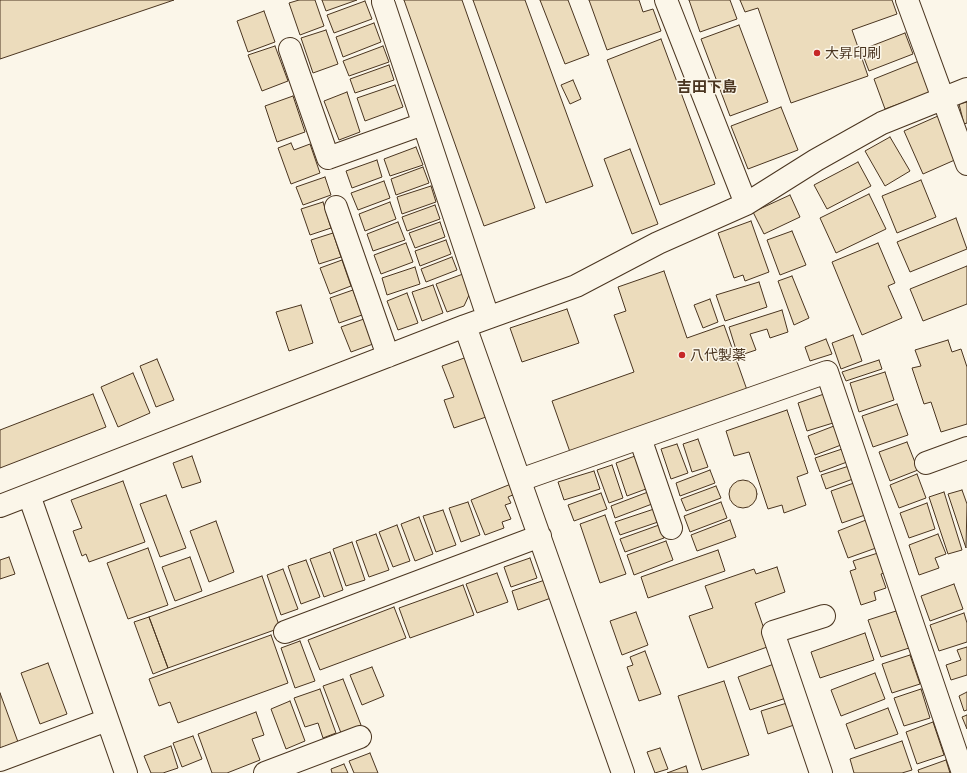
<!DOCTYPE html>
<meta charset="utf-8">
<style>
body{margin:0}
canvas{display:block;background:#fbf6e9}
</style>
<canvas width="967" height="773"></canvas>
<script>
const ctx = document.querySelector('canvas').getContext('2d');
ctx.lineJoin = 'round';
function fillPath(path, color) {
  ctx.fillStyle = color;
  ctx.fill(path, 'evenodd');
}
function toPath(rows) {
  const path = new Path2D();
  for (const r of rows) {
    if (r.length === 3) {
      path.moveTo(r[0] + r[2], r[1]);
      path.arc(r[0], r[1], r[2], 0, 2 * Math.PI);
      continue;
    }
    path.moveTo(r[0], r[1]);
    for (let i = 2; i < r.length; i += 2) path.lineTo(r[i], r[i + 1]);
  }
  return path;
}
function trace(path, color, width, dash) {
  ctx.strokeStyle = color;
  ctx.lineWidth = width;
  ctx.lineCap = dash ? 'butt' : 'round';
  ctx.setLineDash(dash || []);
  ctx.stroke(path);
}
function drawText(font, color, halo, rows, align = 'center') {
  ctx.font = font + ' "Exo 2","Noto Sans JP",sans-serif';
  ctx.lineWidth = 3;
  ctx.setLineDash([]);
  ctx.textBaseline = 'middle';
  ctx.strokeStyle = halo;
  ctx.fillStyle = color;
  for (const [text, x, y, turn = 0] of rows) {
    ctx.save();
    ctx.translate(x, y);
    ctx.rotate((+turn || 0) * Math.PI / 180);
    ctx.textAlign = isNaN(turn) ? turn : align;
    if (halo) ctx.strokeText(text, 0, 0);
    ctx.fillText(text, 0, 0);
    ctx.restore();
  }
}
const building = toPath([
 [0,0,174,0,0,59,0,0],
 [299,0,315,0,324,26,300,35,289,3,299,0],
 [322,0,357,0,326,11,322,0],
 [404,0,462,0,535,208,484,226,404,0],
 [473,0,525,0,593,186,546,203,473,0],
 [540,0,568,0,589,55,565,64,540,0],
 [589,0,639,0,643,12,653,9,661,31,607,50,589,0],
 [689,0,730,0,737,19,700,32,689,0],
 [740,0,892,0,897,14,852,30,868,76,791,103,758,8,745,12,740,0],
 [365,1,372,19,334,33,327,15,365,1],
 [264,11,275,42,248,52,237,21,264,11],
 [374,23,381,42,343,57,336,37,374,23],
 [739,25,768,102,730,116,701,39,739,25],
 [326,30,338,64,313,73,301,38,326,30],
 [905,33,913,54,869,71,861,50,905,33],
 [661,39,715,184,660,205,607,60,661,39],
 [275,46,288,81,262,91,248,55,275,46],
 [383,46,389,62,349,76,343,61,383,46],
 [919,61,932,92,885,109,874,79,919,61],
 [389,65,394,80,355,93,350,79,389,65],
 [573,80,581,99,570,104,561,85,573,80],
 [395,85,403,107,365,121,357,98,395,85],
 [347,92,360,132,339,140,324,101,347,92],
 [293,96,305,132,277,142,265,106,293,96],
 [967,102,967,123,964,124,959,104,967,102],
 [781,107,798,150,748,169,731,126,781,107],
 [938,116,957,159,923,174,904,131,938,116],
 [890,137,910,171,885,186,865,151,890,137],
 [291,143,294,150,310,144,320,173,291,184,278,148,291,143],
 [416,147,423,165,390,176,384,159,416,147],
 [630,149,658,224,632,234,604,159,630,149],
 [377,160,382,177,352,188,346,171,377,160],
 [858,162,871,186,827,209,814,185,858,162],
 [423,167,429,183,396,195,391,179,423,167],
 [325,177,331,195,303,205,296,187,325,177],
 [921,180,936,217,897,233,882,196,921,180],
 [384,181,390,198,358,210,351,193,384,181],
 [431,186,436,202,402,214,397,197,431,186],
 [869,194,886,229,836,253,820,218,869,194],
 [790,195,800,217,764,234,753,212,790,195],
 [323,202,331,228,310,235,301,209,323,202],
 [390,202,396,219,365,231,359,214,390,202],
 [435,205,440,219,407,231,402,217,435,205],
 [956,218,967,249,910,272,897,242,956,218],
 [751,221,769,272,745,281,743,275,734,278,718,233,751,221],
 [398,222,405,240,373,251,367,234,398,222],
 [440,222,445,237,415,248,409,233,440,222],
 [792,231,806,265,780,275,767,240,792,231],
 [333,233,341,257,319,264,311,240,333,233],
 [446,240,451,254,420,266,415,251,446,240],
 [406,243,413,262,381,274,374,255,406,243],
 [878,243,895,283,888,286,902,318,862,335,832,262,878,243],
 [452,257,457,270,426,282,421,269,452,257],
 [342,260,351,286,330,294,320,268,342,260],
 [967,266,967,304,923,321,910,289,967,266],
 [415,267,420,284,387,295,382,278,415,267],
 [664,271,687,338,724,325,747,390,570,452,552,401,634,372,614,315,626,311,618,287,664,271],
 [463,274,470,293,464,306,447,312,436,284,463,274],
 [792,276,809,318,794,325,778,281,792,276],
 [759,282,767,307,725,321,716,295,759,282],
 [433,285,443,313,422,321,412,292,433,285],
 [353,290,362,315,339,323,330,298,353,290],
 [407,293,418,323,398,330,387,301,407,293],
 [710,299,718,322,703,328,694,305,710,299],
 [301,305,313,343,289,351,276,312,301,305],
 [567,309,579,343,522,362,510,328,567,309],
 [782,310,788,332,770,338,767,329,750,334,756,350,738,356,729,327,782,310],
 [364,319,373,344,351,352,341,327,364,319],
 [853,335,862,361,841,369,832,343,853,335],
 [826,339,832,354,810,361,805,347,826,339],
 [948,340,952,352,961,349,967,367,967,424,941,432,931,402,924,404,912,368,921,366,915,350,948,340],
 [467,357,489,416,454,428,444,400,454,397,442,366,467,357],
 [157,359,174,400,156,407,140,366,157,359],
 [879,360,882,369,846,381,842,372,879,360],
 [885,372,894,400,859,412,850,383,885,372],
 [133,373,150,413,118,427,101,387,133,373],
 [93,394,106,427,0,468,0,430,93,394],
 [824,394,833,423,807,431,798,403,824,394],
 [897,404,908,435,873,447,862,416,897,404],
 [787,410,808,473,797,477,806,505,784,513,782,505,768,509,749,452,734,456,726,431,787,410],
 [834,426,841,445,815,455,808,436,834,426],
 [698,439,708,467,692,472,683,444,698,439],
 [907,442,918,470,890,481,879,452,907,442],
 [677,444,688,473,671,479,661,449,677,444],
 [842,449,847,462,820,472,815,458,842,449],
 [192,456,201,482,182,488,173,463,192,456],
 [635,456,646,489,627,496,616,463,635,456],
 [612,465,623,498,609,503,597,470,612,465],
 [849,466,853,479,826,489,821,475,849,466],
 [710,470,715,483,680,496,676,483,710,470],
 [594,471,600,489,564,500,558,482,594,471],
 [917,474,926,498,899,508,890,485,917,474],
 [743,494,14],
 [123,481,145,542,89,562,86,554,82,556,73,531,82,528,71,500,123,481],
 [854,483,865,515,842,523,831,491,854,483],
 [511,484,515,494,508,497,511,503,505,505,511,519,502,522,504,528,485,535,471,500,511,484],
 [716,486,721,498,686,511,681,499,716,486],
 [962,490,967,504,966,548,948,494,962,490],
 [648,492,652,504,615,518,611,506,648,492],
 [944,492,962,550,948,554,929,497,944,492],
 [601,493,607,509,574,521,568,505,601,493],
 [166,495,186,548,160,557,140,504,166,495],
 [468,502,480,535,461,542,449,508,468,502],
 [721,502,727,518,690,532,684,516,721,502],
 [927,503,935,529,909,538,900,513,927,503],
 [654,509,658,522,620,535,615,522,654,509],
 [443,510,456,545,436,552,423,516,443,510],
 [605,515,626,574,600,583,580,524,605,515],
 [419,517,433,554,415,561,401,524,419,517],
 [730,520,736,537,697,551,691,535,730,520],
 [866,520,876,548,848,558,838,531,866,520],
 [216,521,234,572,209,582,190,531,216,521],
 [397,525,410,561,393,567,379,532,397,525],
 [659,525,664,538,625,552,620,539,659,525],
 [376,534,389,570,369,577,356,541,376,534],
 [938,534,946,554,935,558,939,568,919,575,909,545,938,534],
 [666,541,673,560,634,575,627,555,666,541],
 [352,542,365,580,346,586,333,549,352,542],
 [148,548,168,605,128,619,107,563,148,548],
 [718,550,725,571,648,598,641,577,718,550],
 [330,552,343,590,324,597,310,559,330,552],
 [881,552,888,572,881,574,886,588,874,592,876,600,861,605,850,571,856,569,853,561,881,552],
 [9,557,15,574,0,579,0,560,9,557],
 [190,557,202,591,175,601,162,567,190,557],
 [530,558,537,578,511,587,504,567,530,558],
 [306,560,320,597,301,604,288,566,306,560],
 [777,567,785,592,755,603,770,646,708,668,689,616,713,608,705,586,754,569,756,574,777,567],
 [283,569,298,609,281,615,267,575,283,569],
 [497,573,508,602,477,613,466,584,497,573],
 [262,576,280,628,168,668,149,617,262,576],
 [545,580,551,598,518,610,512,591,545,580],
 [954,584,963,609,930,621,921,596,954,584],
 [463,585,474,615,410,638,399,608,463,585],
 [394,607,406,638,320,670,308,640,394,607],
 [896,611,909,648,881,657,868,620,896,611],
 [636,612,648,645,622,655,610,621,636,612],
 [964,613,967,623,967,642,939,651,930,625,964,613],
 [149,617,168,668,153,674,134,622,149,617],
 [865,633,874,660,820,678,811,652,865,633],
 [271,635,288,683,178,723,170,702,159,706,149,679,271,635],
 [300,641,315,681,295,688,281,648,300,641],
 [967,647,967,675,951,680,946,665,961,660,957,650,967,647],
 [645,651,661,694,639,701,627,667,633,665,630,657,645,651],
 [910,655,920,684,892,693,882,664,910,655],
 [48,663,67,714,40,724,21,673,48,663],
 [774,664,786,698,750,710,738,677,774,664],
 [372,667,384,696,362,705,350,675,372,667],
 [875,673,885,699,841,716,831,690,875,673],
 [343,679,361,725,341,733,323,686,343,679],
 [724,681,749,755,702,770,678,696,724,681],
 [320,689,336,733,323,738,318,723,305,727,294,698,320,689],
 [921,689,930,718,904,726,894,698,921,689],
 [967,692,967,710,964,711,959,696,967,692],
 [0,693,18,742,0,748,0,693],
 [290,701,305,741,286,749,271,709,290,701],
 [787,703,794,725,768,734,761,711,787,703],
 [888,708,898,734,855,749,846,724,888,708],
 [256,712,264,735,252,739,260,760,227,773,212,773,198,734,256,712],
 [967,715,967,729,962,717,967,715],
 [933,722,944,755,917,764,906,732,933,722],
 [193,736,202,759,182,767,173,743,193,736],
 [902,741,912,770,902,773,854,773,850,759,902,741],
 [171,746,178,768,163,773,151,773,144,756,171,746],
 [660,748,668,769,655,773,647,752,660,748],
 [370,753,378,773,354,773,349,761,370,753],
 [946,760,950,773,919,773,918,770,946,760],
 [344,764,348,773,332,773,331,769,344,764],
 [686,766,688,773,667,773,686,766]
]);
fillPath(building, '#ecdcbc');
trace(building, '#4a3520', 1);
const minor = toPath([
 [383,0,383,2,488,317],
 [666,0,746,204],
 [907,0,967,164],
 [290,49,328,158,423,124],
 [336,207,388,356],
 [465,326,623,773],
 [640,438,671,528],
 [926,463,967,448],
 [520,480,827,372,963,773],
 [29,495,126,773],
 [0,506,465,326,576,286,658,243,746,204,816,160,882,123,967,89],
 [285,632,540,536],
 [0,760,107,720],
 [265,773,360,737],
 [821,773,773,632,824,616]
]);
trace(minor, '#4a3520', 24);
trace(minor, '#fbf6e9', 22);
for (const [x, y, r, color] of [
 [817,53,4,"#c62828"],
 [682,355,4,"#c62828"]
]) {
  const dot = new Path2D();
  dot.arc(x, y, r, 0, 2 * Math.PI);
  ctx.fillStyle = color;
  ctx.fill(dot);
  trace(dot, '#fbf6e9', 1.5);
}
drawText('14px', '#4a3520', '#fbf6e9', [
 ["大昇印刷",825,53],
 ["八代製薬",690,355]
], 'left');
drawText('bold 15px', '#4a3520', '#fbf6e9', [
 ["吉田下島",707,87]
]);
</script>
